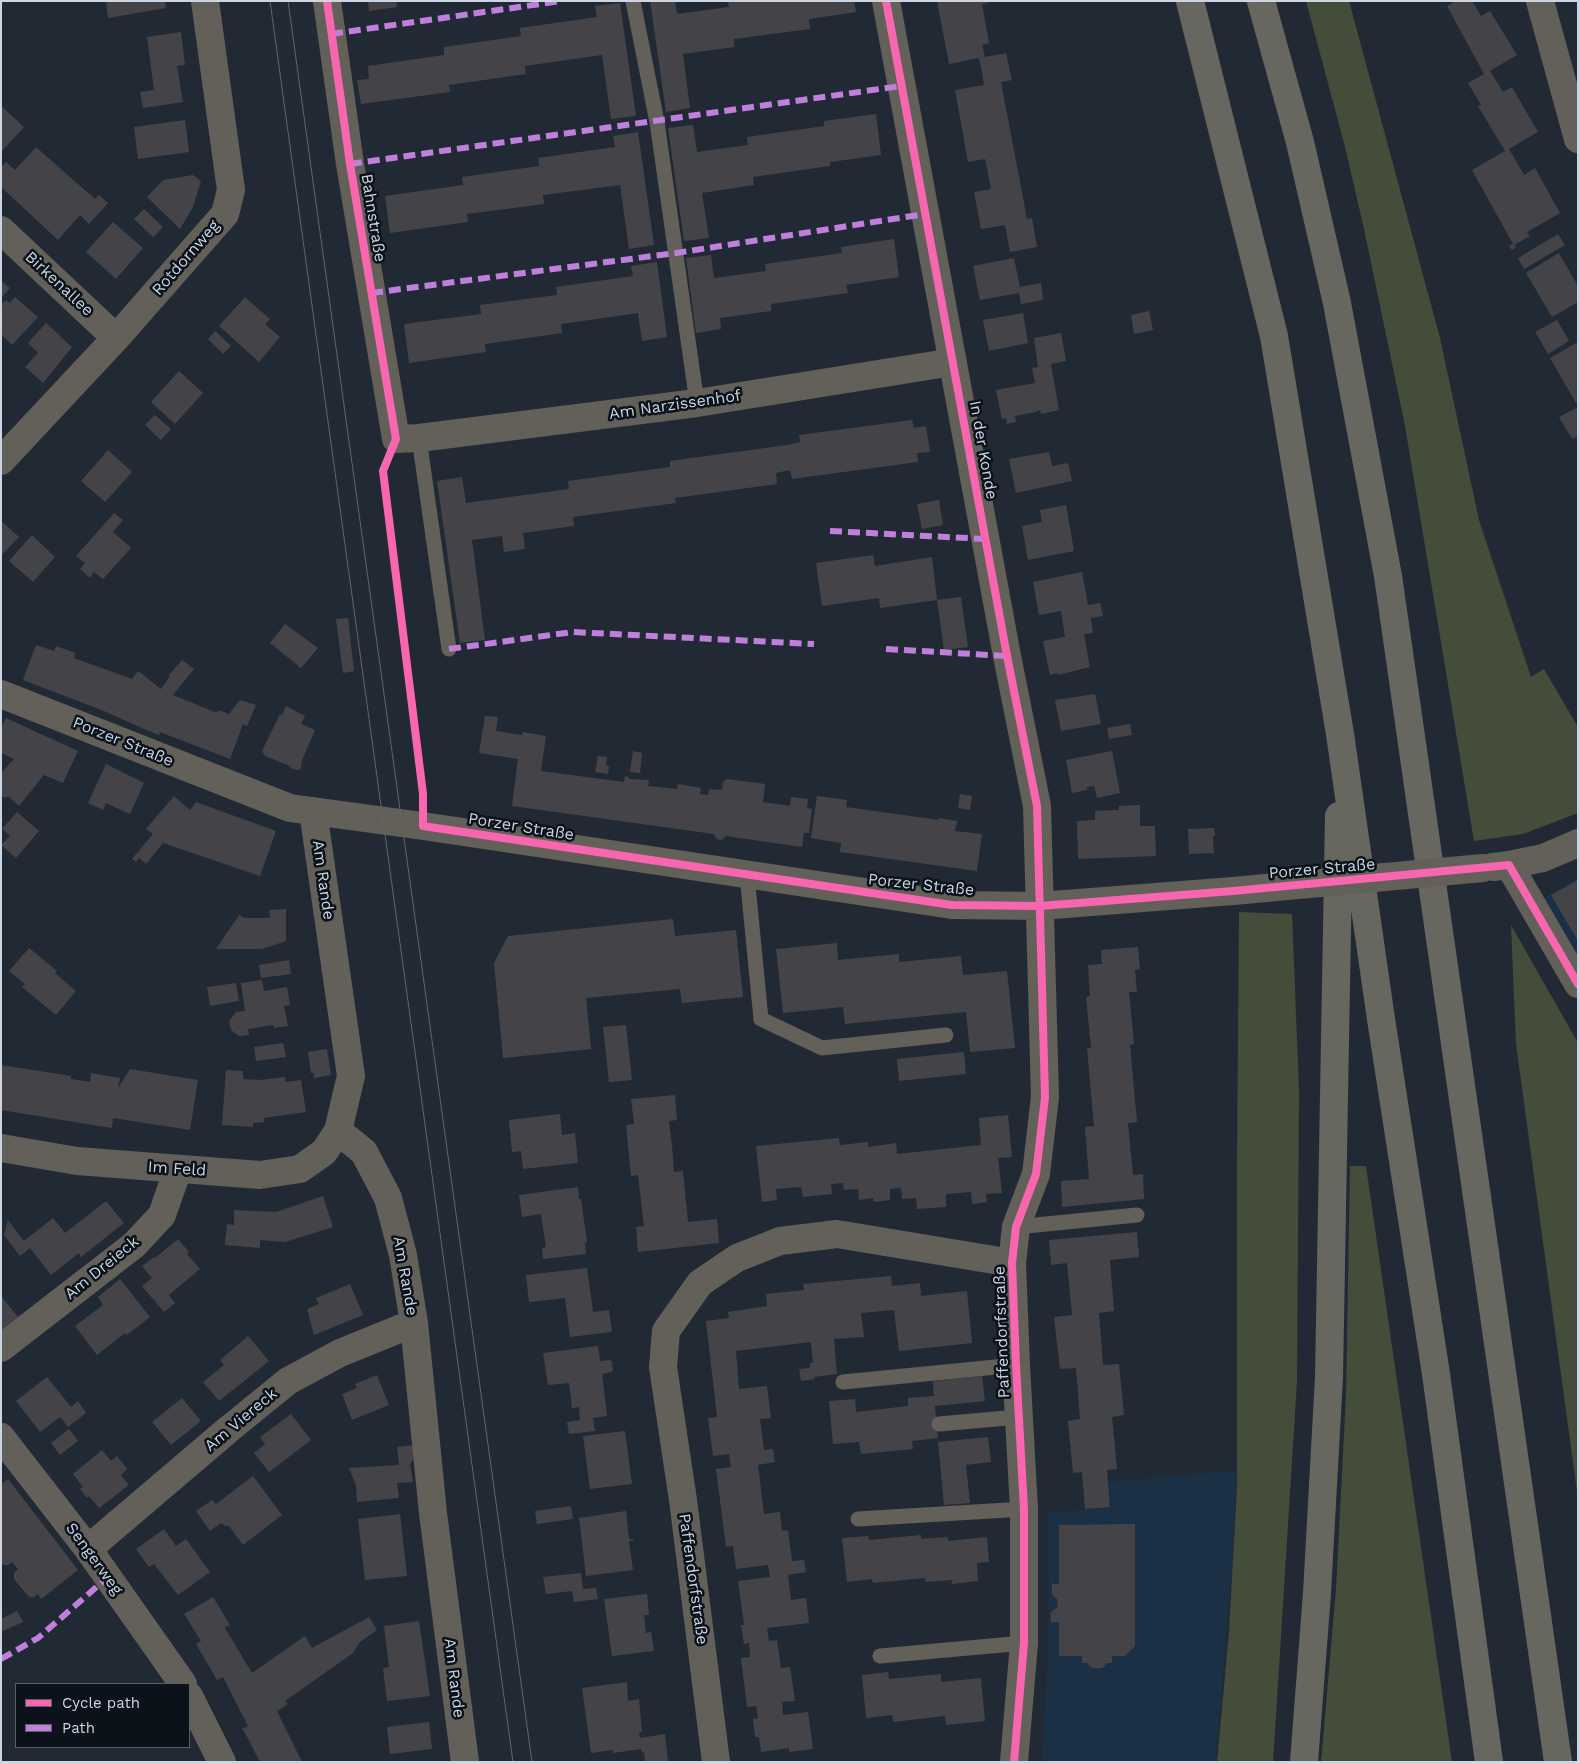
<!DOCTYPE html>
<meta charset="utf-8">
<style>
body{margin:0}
#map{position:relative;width:1579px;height:1763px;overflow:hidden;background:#212a34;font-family:"Work Sans",sans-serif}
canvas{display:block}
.frame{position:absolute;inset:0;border:2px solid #cbd6e2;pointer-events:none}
.legend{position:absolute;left:15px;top:1683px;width:175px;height:65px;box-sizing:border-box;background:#0b121a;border:1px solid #58606a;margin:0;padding:6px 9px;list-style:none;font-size:15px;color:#cbd6e2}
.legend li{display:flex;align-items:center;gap:10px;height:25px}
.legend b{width:25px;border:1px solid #58606a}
</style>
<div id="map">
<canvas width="1579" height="1763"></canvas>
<div class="frame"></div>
<ul class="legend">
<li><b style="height:6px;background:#f766af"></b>Cycle path</li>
<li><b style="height:6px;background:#c07fdc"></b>Path</li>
</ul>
</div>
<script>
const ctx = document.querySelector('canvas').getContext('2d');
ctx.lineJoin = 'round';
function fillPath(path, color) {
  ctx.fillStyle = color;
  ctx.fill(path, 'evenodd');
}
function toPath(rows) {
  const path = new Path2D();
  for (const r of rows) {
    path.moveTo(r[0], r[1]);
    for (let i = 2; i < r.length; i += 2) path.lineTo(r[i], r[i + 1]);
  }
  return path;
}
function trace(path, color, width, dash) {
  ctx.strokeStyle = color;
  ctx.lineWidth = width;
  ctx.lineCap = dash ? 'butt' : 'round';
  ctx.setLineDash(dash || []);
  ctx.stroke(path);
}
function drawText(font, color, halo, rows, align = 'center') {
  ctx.font = font + ' "Work Sans",sans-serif';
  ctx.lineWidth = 5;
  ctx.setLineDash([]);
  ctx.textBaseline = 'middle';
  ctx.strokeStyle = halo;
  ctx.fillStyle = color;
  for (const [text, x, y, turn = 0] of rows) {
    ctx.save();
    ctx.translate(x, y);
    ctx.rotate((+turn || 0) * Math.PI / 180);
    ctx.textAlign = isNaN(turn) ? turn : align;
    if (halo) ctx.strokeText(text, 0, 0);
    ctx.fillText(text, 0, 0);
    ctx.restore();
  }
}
fillPath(toPath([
 [1578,878,1578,958,1544,898],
 [1237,1470,1231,1579,1216,1762,1042,1762,1047,1671,1049,1592,1048,1513,1111,1507,1109,1482]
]), '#1c3045');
fillPath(toPath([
 [1306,1,1349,1,1440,338,1479,520,1531,677,1544,669,1578,727,1578,813,1523,834,1474,841,1405,426,1364,229,1345,147],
 [1239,912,1292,914,1299,1090,1297,1382,1273,1762,1217,1762,1229,1632,1237,1486,1237,1165],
 [1511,925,1578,1043,1578,1499,1516,1044],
 [1350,1166,1366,1166,1452,1762,1321,1762,1336,1589,1346,1396]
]), '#444c3a');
fillPath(toPath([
 [106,1,165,1,166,8,108,18],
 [368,1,396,1,397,7,369,11],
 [650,1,675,1,677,14,729,7,728,1,854,1,856,12,809,19,810,29,734,39,734,47,683,54,690,108,666,112],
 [937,1,987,1,988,3,982,4,989,43,982,45,985,57,1006,53,1012,80,1001,82,1027,219,1032,218,1037,247,1010,252,1005,225,981,229,974,192,991,189,985,159,968,162,955,90,984,85,982,72,979,58,949,64],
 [1456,1,1472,1,1481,16,1490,11,1517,55,1490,71,1503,92,1512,87,1538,132,1509,149,1524,175,1535,168,1560,213,1527,232,1530,236,1514,245,1516,247,1512,250,1509,246,1513,244,1472,170,1505,151,1478,106,1481,105,1468,83,1484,74,1447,6],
 [620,3,636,116,611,119,602,55,525,66,526,74,449,85,450,92,361,104,357,80,369,79,368,66,444,55,444,47,521,36,520,28,597,17,595,6],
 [181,32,185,65,177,66,183,102,143,108,140,92,154,90,147,37],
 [1,106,24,127,1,152],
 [876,114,881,155,830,162,830,166,753,177,754,185,702,193,709,238,684,241,668,128,693,125,697,152,748,145,747,137,824,126,824,121],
 [185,120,189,152,138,159,134,127],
 [638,132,654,245,629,249,620,185,543,195,544,204,467,214,468,222,390,233,385,196,463,185,462,177,539,166,538,158,615,147,613,136],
 [36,147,95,199,99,195,108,203,89,224,80,215,58,240,1,187,1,167,6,162,15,170],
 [193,175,201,181,193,207,180,229,147,197,163,180],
 [144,209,163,227,153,237,134,219],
 [113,222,143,248,116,279,86,252],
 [1558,234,1565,245,1524,269,1518,258],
 [894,239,899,277,846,285,848,293,771,304,771,311,720,318,721,329,696,333,686,258,711,255,714,278,766,271,765,264,842,253,841,247],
 [1559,253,1578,286,1578,302,1552,317,1526,273],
 [1014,258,1020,287,1041,283,1043,300,1021,304,1019,293,980,300,973,266],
 [657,262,667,337,642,341,638,313,561,324,562,333,485,344,486,352,409,363,404,324,481,314,480,305,557,295,556,287,633,276,631,266],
 [1,281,10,288,1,298],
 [15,297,38,317,12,345,1,334,1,313,3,310,1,308,1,305,6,300,10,303],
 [245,297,270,319,265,324,280,337,259,362,219,326],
 [1149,311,1153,330,1134,334,1131,315],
 [1023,313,1028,343,989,351,983,320],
 [1557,320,1569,341,1548,354,1535,332],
 [46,323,72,347,43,383,25,367,38,353,28,343],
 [215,331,231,346,223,354,208,339],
 [1061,333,1066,361,1051,364,1059,410,1041,414,1040,410,1036,412,1015,416,1016,422,1007,424,1006,418,1002,419,996,390,1035,383,1032,368,1038,367,1034,338],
 [1578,342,1578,402,1576,403,1550,358],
 [179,371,203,393,175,424,151,402],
 [1578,407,1578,436,1572,439,1559,417],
 [155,415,171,429,161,440,145,425],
 [912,420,914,428,926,426,930,452,917,453,918,462,792,479,790,470,776,473,777,484,675,498,676,503,573,517,574,526,523,533,525,549,504,552,502,536,472,540,485,640,460,643,437,481,462,477,466,503,569,489,568,481,670,467,670,461,787,445,800,442,799,435],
 [108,450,132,472,105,502,81,481],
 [1049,452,1052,466,1068,463,1072,481,1016,493,1009,459],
 [939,500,943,525,922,529,917,504],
 [1066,505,1074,551,1028,560,1022,526,1042,522,1040,510],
 [114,513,123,520,113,532,131,548,103,579,94,572,90,578,80,569,85,563,76,556],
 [1,521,19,537,1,556],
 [32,535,55,557,33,582,9,561],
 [873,555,875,566,932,557,937,600,961,597,968,647,944,650,937,600,880,608,879,598,822,606,816,563],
 [1082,572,1088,605,1100,603,1103,616,1091,618,1093,633,1084,634,1090,667,1058,675,1058,673,1050,675,1043,641,1065,637,1061,611,1039,615,1033,582],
 [348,618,354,671,343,673,336,619],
 [285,624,318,648,301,668,270,643],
 [36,645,54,651,56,646,75,653,74,658,132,679,138,671,161,689,170,676,169,675,182,660,194,669,173,695,217,713,218,710,229,714,240,700,256,705,247,726,243,724,230,759,160,732,159,735,144,729,104,711,23,680],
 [1095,694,1101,724,1061,731,1055,700],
 [286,706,305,716,301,724,315,730,302,760,301,769,297,770,291,768,290,766,265,756,262,751,280,714,282,715],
 [485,716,498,717,496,731,522,735,523,732,546,736,541,771,624,782,625,776,629,777,629,779,649,780,648,786,677,789,678,784,701,788,700,794,708,795,709,789,722,790,723,782,727,779,765,784,763,802,790,806,791,797,808,799,807,808,812,809,809,833,804,833,802,847,726,836,722,840,717,839,714,834,512,806,518,759,479,753],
 [6,718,78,751,63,783,44,775,19,806,8,796,5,798,1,795,1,773,14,759,1,753,1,728],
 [1130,724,1132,735,1109,739,1107,728],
 [633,751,642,753,640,773,630,772],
 [1112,751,1120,793,1097,798,1094,786,1087,787,1087,790,1072,793,1066,760],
 [598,756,607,757,606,765,609,766,608,774,595,772],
 [106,764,144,783,130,814,106,803,103,810,88,803],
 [960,794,972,796,970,810,958,808],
 [174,796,190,810,196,802,276,831,260,876,163,843,146,864,139,858,136,862,132,859,153,834,146,829],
 [817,796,847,800,846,807,939,820,939,818,957,821,955,831,982,834,977,871,840,852,841,843,811,838],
 [1140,805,1140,826,1155,826,1156,856,1078,859,1077,821,1095,820,1095,811,1119,810,1119,806],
 [17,812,39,831,16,858,1,845,10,836,2,829],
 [1214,828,1215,836,1213,836,1214,853,1189,854,1188,829],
 [1578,880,1578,941,1551,895],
 [286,909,286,941,262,949,216,949,239,915,244,918,270,918,269,910],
 [673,919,675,936,736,930,743,997,682,1003,680,989,586,998,591,1049,503,1058,494,963,508,936],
 [837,943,838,960,899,954,899,962,961,956,963,975,1007,971,1015,1048,970,1052,966,1012,845,1024,843,1007,783,1013,776,949],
 [1138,947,1140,969,1135,970,1137,992,1129,992,1134,1044,1130,1045,1137,1122,1128,1123,1133,1175,1143,1174,1144,1199,1062,1207,1061,1181,1089,1179,1085,1127,1094,1126,1087,1048,1091,1048,1086,997,1090,996,1088,965,1102,964,1101,950],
 [29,948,57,971,55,973,76,991,56,1015,22,987,25,984,9,971],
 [289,960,291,974,261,978,259,965],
 [262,980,264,991,287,987,290,1005,284,1006,288,1026,274,1028,273,1025,248,1029,249,1035,239,1036,231,1030,229,1021,236,1012,245,1011,241,983],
 [236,983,239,1001,210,1006,207,987],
 [626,1025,632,1080,609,1082,603,1027],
 [283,1043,286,1057,256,1061,254,1047],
 [327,1049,331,1075,314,1078,314,1073,311,1073,308,1052],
 [964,1052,966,1074,899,1081,897,1059],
 [1,1065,71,1076,71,1079,90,1082,91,1073,120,1078,118,1088,130,1069,198,1080,190,1130,113,1118,112,1128,1,1110],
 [226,1070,243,1071,243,1079,259,1080,285,1077,285,1082,301,1080,306,1112,264,1118,264,1122,253,1123,253,1127,222,1125],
 [675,1095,677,1120,669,1121,672,1146,674,1172,683,1171,688,1222,717,1219,719,1243,638,1252,636,1227,644,1226,641,1201,638,1175,631,1176,626,1125,634,1124,631,1099],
 [560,1114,562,1135,575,1133,578,1163,523,1169,521,1151,512,1152,509,1120],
 [1008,1115,1012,1157,998,1158,1002,1193,986,1194,987,1202,972,1204,971,1192,946,1194,946,1207,917,1209,916,1198,902,1199,901,1188,890,1189,890,1200,874,1202,873,1198,859,1200,858,1189,844,1190,843,1183,831,1184,832,1194,803,1197,801,1187,776,1189,777,1200,762,1202,756,1146,839,1138,840,1145,868,1142,868,1147,896,1143,897,1154,981,1145,979,1118],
 [578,1187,579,1199,581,1199,587,1242,585,1243,586,1254,543,1259,542,1248,546,1247,541,1214,522,1217,519,1195],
 [323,1196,333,1227,285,1242,260,1240,260,1248,225,1245,227,1224,234,1225,234,1210,276,1212],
 [106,1201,124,1223,81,1257,79,1253,51,1275,30,1248,20,1256,4,1235,8,1220,24,1241,53,1218,65,1233],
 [1137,1232,1139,1257,1110,1260,1114,1311,1099,1313,1103,1365,1119,1364,1124,1415,1112,1417,1117,1469,1107,1470,1110,1507,1085,1509,1082,1472,1073,1473,1068,1421,1080,1419,1076,1368,1060,1369,1054,1317,1072,1315,1067,1263,1051,1265,1049,1240],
 [178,1239,189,1252,187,1254,200,1269,169,1295,175,1303,164,1312,142,1286,152,1278,142,1266,154,1257,155,1258],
 [587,1268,593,1312,609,1310,612,1332,570,1337,565,1298,529,1302,526,1275],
 [891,1276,892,1286,920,1283,921,1296,967,1291,972,1343,899,1351,894,1310,861,1313,864,1337,834,1339,837,1374,814,1377,815,1379,801,1381,799,1369,810,1368,810,1363,813,1363,811,1342,736,1351,739,1389,767,1386,771,1418,760,1419,764,1450,773,1449,775,1462,758,1465,764,1514,780,1512,782,1531,788,1530,792,1561,804,1560,806,1572,788,1575,791,1600,806,1598,809,1623,767,1628,769,1641,777,1640,781,1668,790,1667,795,1701,782,1702,783,1715,808,1712,813,1749,789,1752,789,1748,761,1752,759,1737,755,1737,753,1719,758,1718,756,1706,747,1707,741,1658,750,1657,749,1643,744,1644,741,1625,744,1625,738,1581,770,1577,768,1565,736,1569,733,1546,726,1547,716,1469,731,1467,729,1454,713,1456,708,1418,717,1417,706,1321,729,1318,728,1312,767,1306,766,1294,804,1290,803,1284],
 [120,1279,150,1317,127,1335,125,1333,97,1355,75,1326,103,1305,98,1297],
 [350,1284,363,1315,314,1335,307,1309,319,1304,316,1298],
 [1,1296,18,1317,1,1330],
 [248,1336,269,1361,219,1401,203,1382,224,1365,220,1360],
 [598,1346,600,1361,610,1360,612,1362,613,1370,611,1372,602,1374,607,1416,593,1418,595,1431,569,1434,567,1422,580,1420,579,1407,572,1408,569,1383,548,1385,543,1353],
 [377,1375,389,1405,352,1420,342,1394,357,1388,355,1384],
 [982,1376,985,1401,935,1406,938,1438,912,1441,913,1449,861,1454,859,1442,833,1444,829,1401,855,1399,856,1412,908,1406,908,1398,934,1396,933,1381],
 [47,1377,71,1407,78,1401,86,1413,68,1427,60,1417,40,1432,16,1401],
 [182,1398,201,1421,171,1445,152,1422],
 [291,1414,311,1440,269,1472,254,1453,265,1444,260,1437],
 [69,1429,78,1441,60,1455,51,1443],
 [625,1431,632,1484,590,1489,583,1436],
 [988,1437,991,1462,966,1465,970,1503,944,1505,938,1442],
 [413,1445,414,1458,410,1464,413,1482,397,1483,399,1498,357,1502,356,1485,349,1468,399,1465,397,1447],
 [102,1450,111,1461,117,1456,127,1469,121,1475,129,1485,99,1508,89,1496,87,1498,80,1489,83,1487,73,1474],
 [253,1476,282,1515,243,1545,229,1526,225,1526,221,1523,210,1531,196,1511,212,1500,216,1504],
 [8,1479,78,1570,41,1599,38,1594,33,1598,28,1596,14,1579,14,1573,18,1569,12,1562,8,1565,3,1565,1,1562,1,1484],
 [571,1506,573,1519,537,1524,535,1511],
 [626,1511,629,1539,633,1539,634,1540,629,1541,633,1570,586,1576,579,1518],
 [400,1514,407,1576,365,1580,358,1519],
 [1135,1524,1135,1646,1125,1656,1112,1656,1112,1663,1107,1663,1102,1668,1092,1668,1087,1663,1082,1663,1082,1656,1059,1656,1059,1622,1051,1622,1051,1612,1058,1607,1057,1599,1052,1595,1052,1584,1059,1584,1059,1525],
 [164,1529,176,1546,186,1539,210,1572,178,1595,154,1564,149,1567,136,1549],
 [921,1535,921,1539,948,1537,948,1541,987,1537,989,1562,977,1563,978,1581,952,1584,952,1580,926,1582,925,1578,873,1583,872,1579,847,1582,842,1538,868,1536,869,1540],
 [581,1573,583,1589,596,1588,598,1599,574,1602,572,1591,546,1594,543,1577],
 [647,1594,649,1615,644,1615,646,1633,651,1632,654,1651,612,1656,604,1599],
 [213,1597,230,1625,228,1627,227,1625,225,1628,252,1673,305,1636,312,1648,369,1617,377,1630,360,1642,353,1653,285,1701,288,1704,277,1711,302,1762,260,1762,244,1731,243,1731,242,1729,248,1726,223,1677,217,1680,196,1644,201,1641,184,1614],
 [17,1611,23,1622,3,1631,1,1627,1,1619],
 [419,1621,430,1696,387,1701,383,1668,389,1667,384,1626],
 [888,1672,889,1679,941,1674,941,1682,981,1678,985,1721,946,1725,945,1716,893,1722,892,1715,866,1718,862,1675],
 [627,1682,628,1701,639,1699,642,1732,639,1732,640,1738,665,1734,668,1762,645,1762,644,1752,642,1753,641,1749,613,1753,613,1750,591,1753,582,1688],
 [429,1722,432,1749,390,1754,387,1727]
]), '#444448');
trace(toPath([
 [633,1,657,122,697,403],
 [419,438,449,649],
 [747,875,761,1019,822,1048,946,1035],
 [1016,1227,1137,1215],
 [843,1382,1016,1365],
 [939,1424,1018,1417],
 [858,1519,1024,1509],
 [880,1656,1024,1643]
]), '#626058', 15);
trace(toPath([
 [327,1,350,164,396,439,419,438,697,403,953,362],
 [886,1,1007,656,1037,806,1045,1097,1036,1174,1016,1227,1012,1263,1016,1365,1024,1509,1024,1643,1014,1762],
 [1540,1,1578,139],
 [1,230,116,338],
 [1,461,116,338,225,214,231,190,205,1],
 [1,694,290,808,423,826,952,905,1040,906,1233,891],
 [313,811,351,1076,338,1131,364,1152,388,1198,403,1255,414,1323,433,1513,465,1762],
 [1509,865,1578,984],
 [1493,867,1509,865,1543,858,1578,843],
 [1,1148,77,1161,260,1175,300,1169,324,1152,338,1131],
 [1,1348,134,1245,162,1215,178,1169],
 [1,1437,88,1549,183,1684],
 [88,1549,229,1429,288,1381,340,1353,414,1323],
 [189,1696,222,1762],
 [716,1762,683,1500,663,1367,666,1331,700,1283,737,1258,780,1241,837,1234,1012,1263]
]), '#626058', 28);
trace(toPath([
 [1190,1,1274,336,1340,734,1381,1019,1436,1374,1489,1762],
 [1261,1,1300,142,1337,303,1388,576,1558,1762],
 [1304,1762,1317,1593,1329,1377,1339,816]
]), '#68675f', 28);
trace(toPath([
 [270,1,513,1762],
 [288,1,532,1762]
]), '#646667', 1);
trace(toPath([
 [1233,891,1483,868]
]), '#626058', 28);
trace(toPath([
 [331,34,561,1],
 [350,164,901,86],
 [371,293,676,253,925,214],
 [830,531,985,539],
 [449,649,573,632,814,644],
 [886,649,1007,656],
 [1,1659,38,1638,108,1577]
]), '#c07fdc', 6, [12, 6]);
trace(toPath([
 [327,1,350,164,396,439,383,471,423,794,423,826,952,905,1040,906,1233,891,1509,865,1578,984],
 [886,1,1007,656,1037,806,1045,1097,1036,1174,1016,1227,1012,1263,1016,1365,1024,1509,1024,1643,1014,1762]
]), '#f766af', 8);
drawText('16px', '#cbd6e2', '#0b121a', [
 ["Bahnstraße",373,218,81],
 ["Rotdornweg",186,258,-49],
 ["Birkenallee",59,284,43],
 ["Am Narzissenhof",675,405,-8],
 ["In der Konde",983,450,80],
 ["Porzer Straße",123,742,22],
 ["Porzer Straße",521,827,9],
 ["Porzer Straße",1322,869,-5],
 ["Am Rande",323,880,82],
 ["Porzer Straße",921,885,6],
 ["Im Feld",177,1169,4],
 ["Am Dreieck",102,1268,-39],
 ["Am Rande",405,1276,80],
 ["Paffendorfstraße",1002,1332,-92],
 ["Am Viereck",241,1420,-40],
 ["Sengerweg",94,1559,54],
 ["Paffendorfstraße",693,1579,82],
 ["Am Rande",454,1678,83]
]);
</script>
